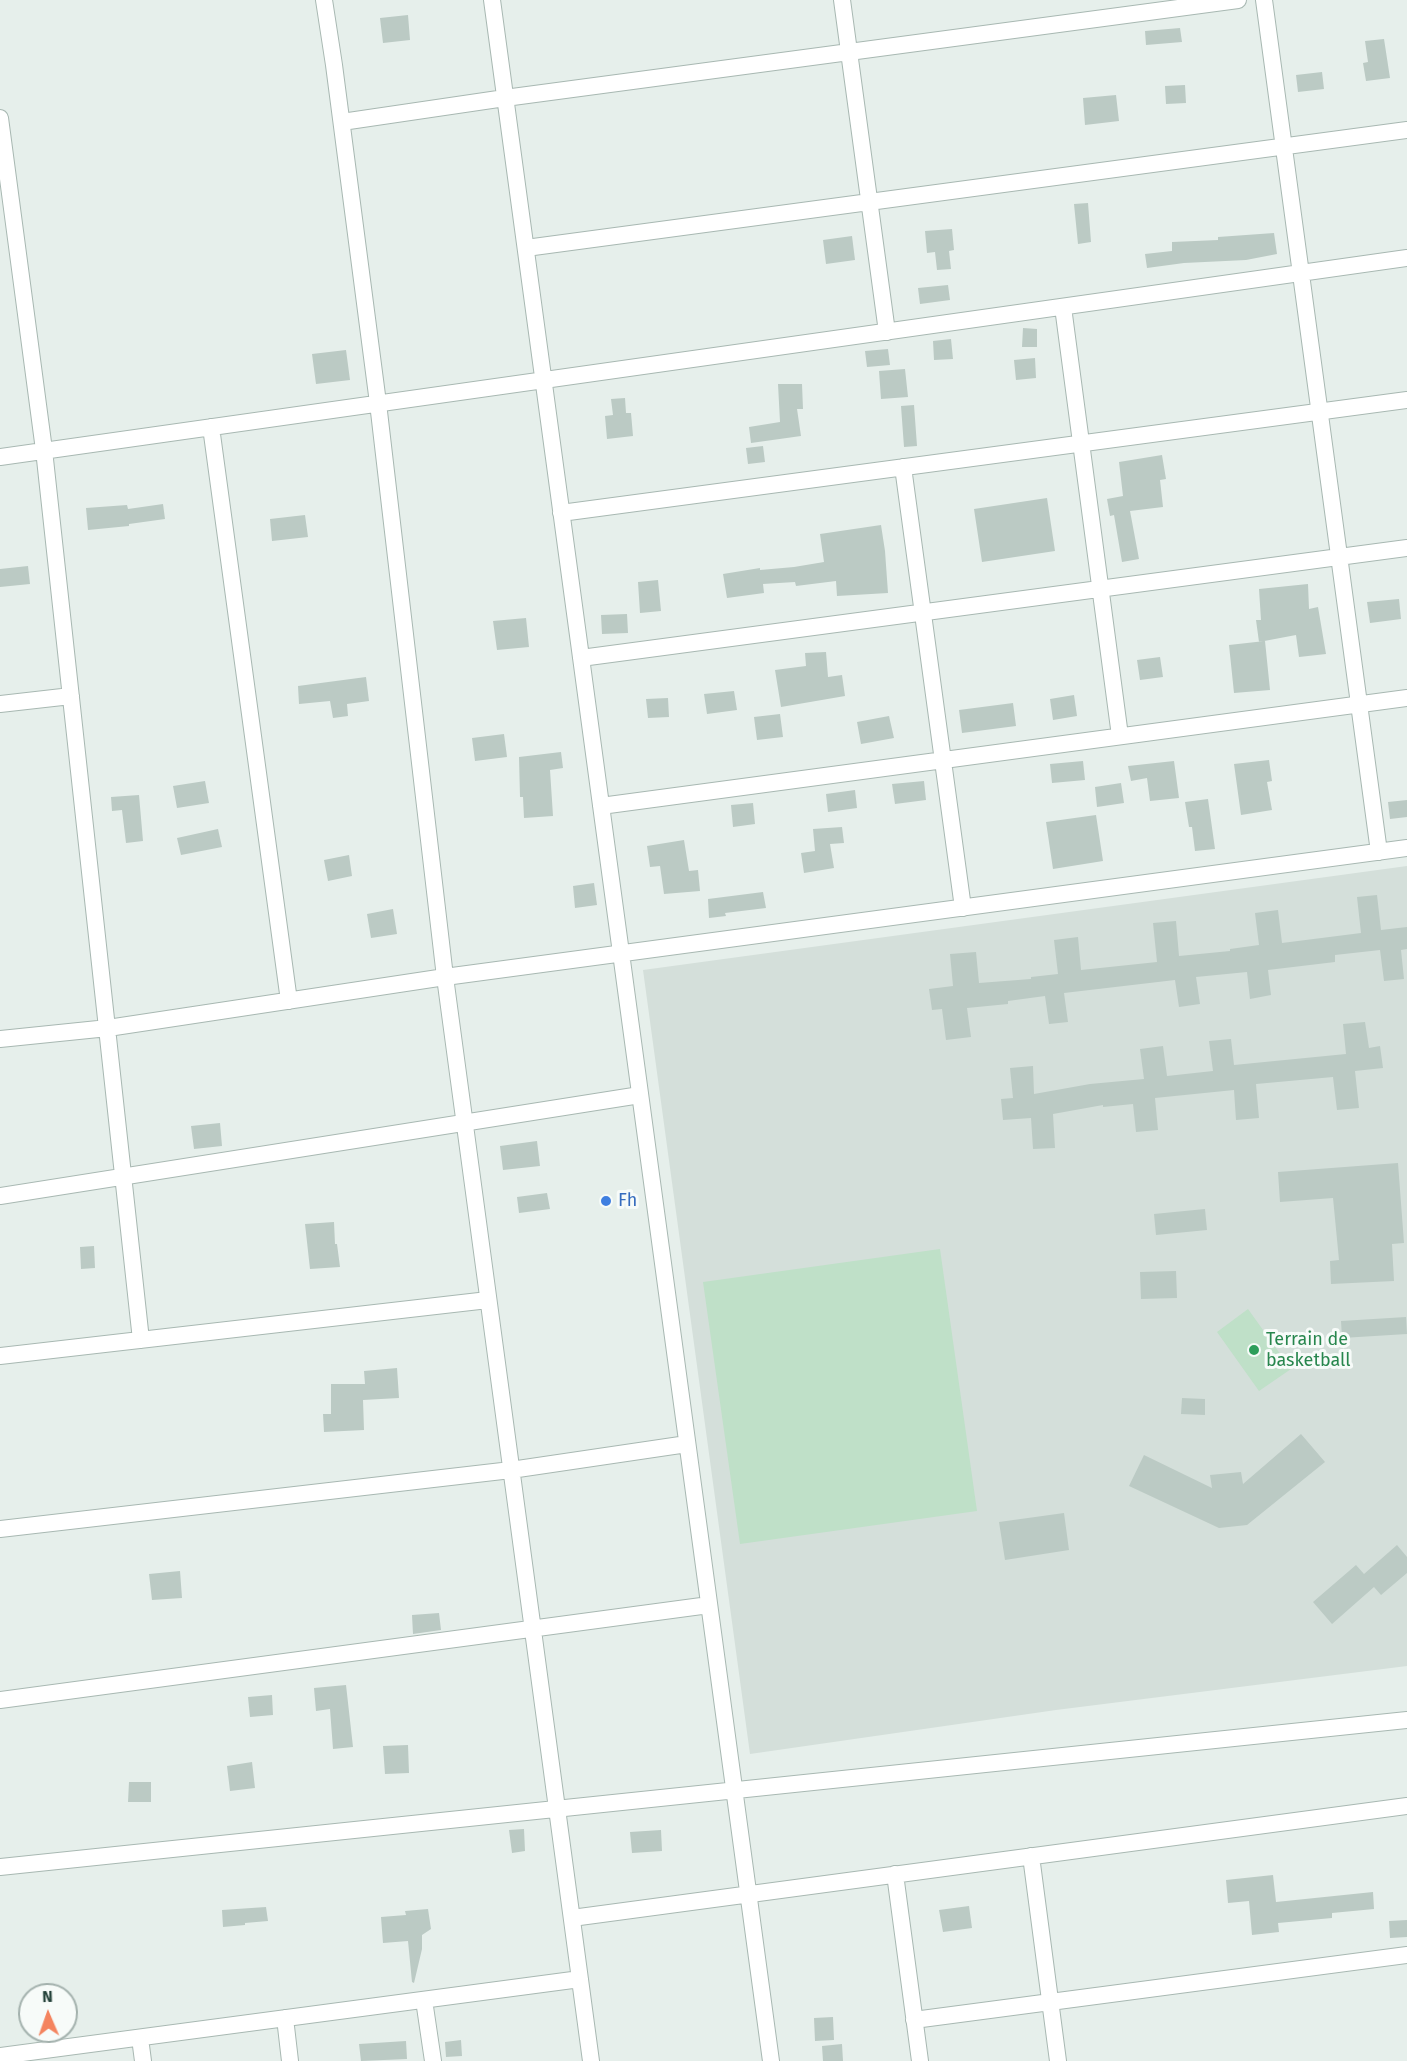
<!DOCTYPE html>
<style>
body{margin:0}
#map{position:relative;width:1407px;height:2061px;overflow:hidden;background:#e6efeb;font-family:"Fira Sans",sans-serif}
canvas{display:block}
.north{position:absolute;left:18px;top:1983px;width:60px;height:60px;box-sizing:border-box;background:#f7fbf9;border:2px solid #a3b1ad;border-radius:50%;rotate:358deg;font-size:16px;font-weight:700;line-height:24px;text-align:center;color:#24423a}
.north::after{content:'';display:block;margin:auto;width:21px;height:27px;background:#f4845f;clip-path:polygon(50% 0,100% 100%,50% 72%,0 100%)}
</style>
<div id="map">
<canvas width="1407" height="2061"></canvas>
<div class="north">N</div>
</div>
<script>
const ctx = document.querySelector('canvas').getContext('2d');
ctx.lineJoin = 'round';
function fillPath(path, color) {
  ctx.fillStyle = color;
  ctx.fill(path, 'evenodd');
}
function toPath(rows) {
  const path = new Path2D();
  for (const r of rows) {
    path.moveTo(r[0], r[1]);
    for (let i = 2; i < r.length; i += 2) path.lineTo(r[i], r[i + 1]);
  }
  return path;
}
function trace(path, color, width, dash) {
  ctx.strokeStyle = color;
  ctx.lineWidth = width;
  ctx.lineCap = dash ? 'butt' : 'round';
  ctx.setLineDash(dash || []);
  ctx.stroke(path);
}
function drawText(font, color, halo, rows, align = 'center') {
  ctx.font = font + ' "Fira Sans",sans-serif';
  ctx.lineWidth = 6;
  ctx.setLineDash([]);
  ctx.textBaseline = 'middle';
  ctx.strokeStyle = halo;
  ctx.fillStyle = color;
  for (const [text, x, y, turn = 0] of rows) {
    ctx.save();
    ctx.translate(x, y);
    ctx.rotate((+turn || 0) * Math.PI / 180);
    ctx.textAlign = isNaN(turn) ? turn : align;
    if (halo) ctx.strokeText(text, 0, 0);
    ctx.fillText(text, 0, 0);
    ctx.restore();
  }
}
fillPath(toPath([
 [1407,866,1407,1666,1056,1710,750,1754,643,970]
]), '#d4dfda');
fillPath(toPath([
 [940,1249,977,1511,740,1544,703,1282],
 [1248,1309,1291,1369,1259,1391,1217,1332]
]), '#bfe0c8');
fillPath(toPath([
 [408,15,410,40,383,43,380,18],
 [1180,28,1182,42,1146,45,1145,31],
 [1384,39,1390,78,1366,81,1363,63,1368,62,1365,41],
 [1322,72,1324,89,1298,92,1296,75],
 [1185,85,1186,103,1166,104,1165,86],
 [1116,95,1119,121,1085,125,1083,98],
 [1088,203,1091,242,1078,244,1074,204],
 [952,229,954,250,949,251,951,269,937,270,935,252,927,253,925,231],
 [1274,233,1277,254,1246,260,1184,263,1147,268,1145,254,1172,251,1172,242,1218,240,1218,237],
 [852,236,855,260,826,264,823,240],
 [948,285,950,300,920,304,918,288],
 [1023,328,1037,329,1037,347,1022,347],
 [951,339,953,359,934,360,933,341],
 [888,349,890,365,867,367,865,351],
 [346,350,350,380,316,384,312,354],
 [1035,358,1036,378,1016,380,1014,360],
 [905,369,908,397,881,399,879,371],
 [778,384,802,384,803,409,797,409,801,436,751,443,749,427,780,422],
 [625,398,626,413,631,413,633,436,607,439,605,416,613,415,611,399],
 [914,405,917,446,904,447,901,406],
 [763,446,765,462,748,464,746,448],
 [1162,455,1166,479,1160,480,1163,507,1130,511,1139,559,1122,562,1114,515,1110,516,1107,499,1123,496,1119,462],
 [1047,498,1055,551,982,562,974,509],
 [163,504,165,519,129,524,129,526,88,530,86,508,127,505,128,509],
 [305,515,308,537,272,541,270,519],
 [881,525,885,551,888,593,837,596,836,581,796,586,795,582,763,584,764,593,727,598,723,574,760,568,760,570,794,567,824,562,820,534],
 [28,566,30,584,0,587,0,569],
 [658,580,661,611,640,613,638,582],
 [1308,584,1309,609,1318,607,1326,654,1299,657,1296,635,1259,642,1256,620,1261,620,1259,589],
 [1399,599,1401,619,1370,623,1367,602],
 [627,614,628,633,602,634,601,615],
 [526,618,529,647,497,650,493,621],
 [1265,641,1270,690,1234,693,1229,645],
 [826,652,828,677,842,675,845,696,781,707,775,670,806,666,805,653],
 [1160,657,1163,677,1140,680,1137,660],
 [366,677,369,701,347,704,348,716,333,718,330,701,299,704,298,686],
 [734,691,737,710,707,714,704,694],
 [1074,695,1077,716,1053,720,1050,699],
 [668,698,669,717,648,718,646,699],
 [1013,703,1016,726,962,733,959,710],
 [780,714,783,737,757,740,754,717],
 [889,716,894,738,861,744,857,722],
 [504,734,507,757,475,761,472,738],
 [561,752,563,768,550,770,553,816,524,818,523,797,520,797,519,757],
 [1269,760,1272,781,1267,782,1272,810,1241,815,1234,764],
 [1083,761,1085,780,1052,783,1050,764],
 [1174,761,1179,798,1150,801,1147,778,1131,781,1128,766],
 [205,781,209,803,177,808,173,786],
 [924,781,926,800,895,804,892,784],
 [1121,783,1124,803,1097,807,1095,787],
 [855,790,857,808,828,812,826,794],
 [139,795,143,841,126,843,122,810,112,811,111,797],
 [1208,799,1215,849,1195,851,1192,827,1189,827,1185,802],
 [1407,800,1407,817,1390,819,1388,802],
 [753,803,755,824,733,827,731,805],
 [1096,815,1103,861,1053,869,1046,822],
 [842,827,844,843,830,844,834,868,804,873,801,853,815,851,813,829],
 [218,829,222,847,181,855,177,838],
 [684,840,689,871,698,870,700,891,664,894,660,866,650,867,647,846],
 [349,855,352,876,328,881,324,860],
 [594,883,597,905,575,908,573,886],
 [763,892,766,908,725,913,726,916,709,918,708,899],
 [1377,895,1381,930,1407,927,1407,949,1401,950,1404,979,1384,981,1380,950,1335,955,1335,962,1268,970,1271,995,1250,999,1247,972,1196,977,1200,1004,1179,1007,1175,980,1064,993,1068,1022,1049,1024,1045,996,1008,1001,1008,1004,967,1008,971,1037,946,1040,942,1009,932,1010,929,989,953,986,950,954,976,952,979,983,1031,979,1031,977,1058,974,1054,940,1078,937,1081,970,1157,962,1153,923,1176,921,1179,956,1230,951,1230,949,1259,945,1255,913,1278,910,1282,943,1361,933,1357,897],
 [393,909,397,934,371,938,367,914],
 [1365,1022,1369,1048,1380,1046,1383,1068,1355,1071,1359,1108,1337,1110,1333,1077,1256,1084,1259,1118,1236,1120,1234,1090,1155,1098,1158,1130,1136,1132,1133,1104,1103,1107,1103,1105,1053,1114,1055,1148,1033,1149,1031,1118,1003,1120,1001,1099,1013,1098,1010,1068,1033,1066,1034,1094,1090,1084,1144,1079,1140,1049,1163,1046,1167,1076,1213,1071,1209,1041,1231,1039,1234,1065,1346,1054,1343,1024],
 [220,1123,222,1146,194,1149,191,1126],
 [537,1141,540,1166,503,1170,500,1146],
 [1398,1163,1404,1243,1392,1244,1394,1281,1331,1284,1330,1261,1339,1260,1333,1198,1280,1202,1278,1172],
 [547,1193,550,1209,519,1213,517,1197],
 [1205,1209,1207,1230,1156,1235,1154,1214],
 [334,1222,335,1244,337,1244,340,1267,310,1269,305,1224],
 [94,1246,95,1268,81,1269,80,1247],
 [1176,1271,1177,1298,1141,1299,1140,1272],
 [1406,1317,1407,1334,1342,1338,1341,1321],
 [397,1368,399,1398,363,1400,364,1430,324,1432,323,1414,331,1414,331,1384,365,1384,364,1371],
 [1182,1398,1205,1399,1205,1415,1181,1414],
 [1301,1434,1325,1462,1247,1525,1219,1528,1129,1486,1144,1455,1212,1488,1210,1475,1241,1472,1243,1484],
 [1064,1513,1069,1550,1005,1560,999,1522],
 [1397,1545,1407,1557,1407,1573,1381,1595,1374,1587,1332,1624,1313,1602,1356,1565,1364,1574],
 [180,1571,182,1598,152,1600,149,1574],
 [439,1613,441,1630,413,1634,412,1615],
 [346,1685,353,1747,333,1749,330,1709,316,1711,314,1688],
 [272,1695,273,1715,250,1717,248,1697],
 [408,1745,409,1773,385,1774,383,1746],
 [252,1762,255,1788,230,1791,227,1766],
 [129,1782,151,1782,151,1802,128,1802],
 [524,1829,525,1851,512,1853,509,1830],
 [661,1830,662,1851,632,1853,630,1832],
 [1273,1875,1276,1902,1373,1892,1374,1909,1332,1913,1332,1918,1278,1923,1279,1932,1252,1935,1249,1901,1228,1903,1226,1880],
 [969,1906,972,1928,943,1932,939,1910],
 [266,1907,268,1921,245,1923,245,1925,223,1927,222,1910],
 [428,1909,431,1929,422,1935,422,1949,414,1983,412,1982,408,1941,383,1943,381,1917,406,1915,405,1911],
 [1407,1920,1407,1937,1390,1938,1389,1921],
 [833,2017,834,2040,815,2041,814,2018],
 [461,2040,462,2056,446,2057,445,2042],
 [406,2041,407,2059,361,2061,359,2044],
 [842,2044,843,2061,823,2061,822,2046]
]), '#bbcac4');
const street = toPath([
 [324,0,334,65,378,403,445,977,591,2061],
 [492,0,771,2061],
 [842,0,887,332],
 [1264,0,1379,852],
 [0,118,44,450,141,1340],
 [342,122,505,98,1238,0],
 [526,248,1407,130],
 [1063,307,1120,736],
 [211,427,289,1001],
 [0,457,1407,258],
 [903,467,963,908],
 [561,513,1407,400],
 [581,658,1407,548],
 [0,704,71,696],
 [601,806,1407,698],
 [0,1039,108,1028,445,977,1407,848],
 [0,1196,640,1095],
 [0,1356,488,1300],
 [0,1529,511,1470,687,1444],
 [0,1700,709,1605],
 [1031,1856,1058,2061],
 [0,1867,1407,1720],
 [895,1874,920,2061],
 [572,1918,1407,1806],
 [424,2000,433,2061],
 [285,2018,290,2061],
 [914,2020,1407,1955],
 [140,2038,143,2061],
 [0,2056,580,1979]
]);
trace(street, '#a8b8b2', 18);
trace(street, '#fff', 16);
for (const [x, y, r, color] of [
 [606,1201,6,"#3f7fe0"],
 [1254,1350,6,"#2e9e5b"]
]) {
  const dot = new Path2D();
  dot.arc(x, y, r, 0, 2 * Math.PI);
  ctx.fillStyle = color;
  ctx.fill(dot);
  trace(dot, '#f7fbf9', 2);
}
drawText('18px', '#366cbe', '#f7fbf9', [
 ["Fh",618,1201]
], 'left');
drawText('18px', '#27864d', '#f7fbf9', [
 ["Terrain de",1266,1340],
 ["basketball",1266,1361]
], 'left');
</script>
